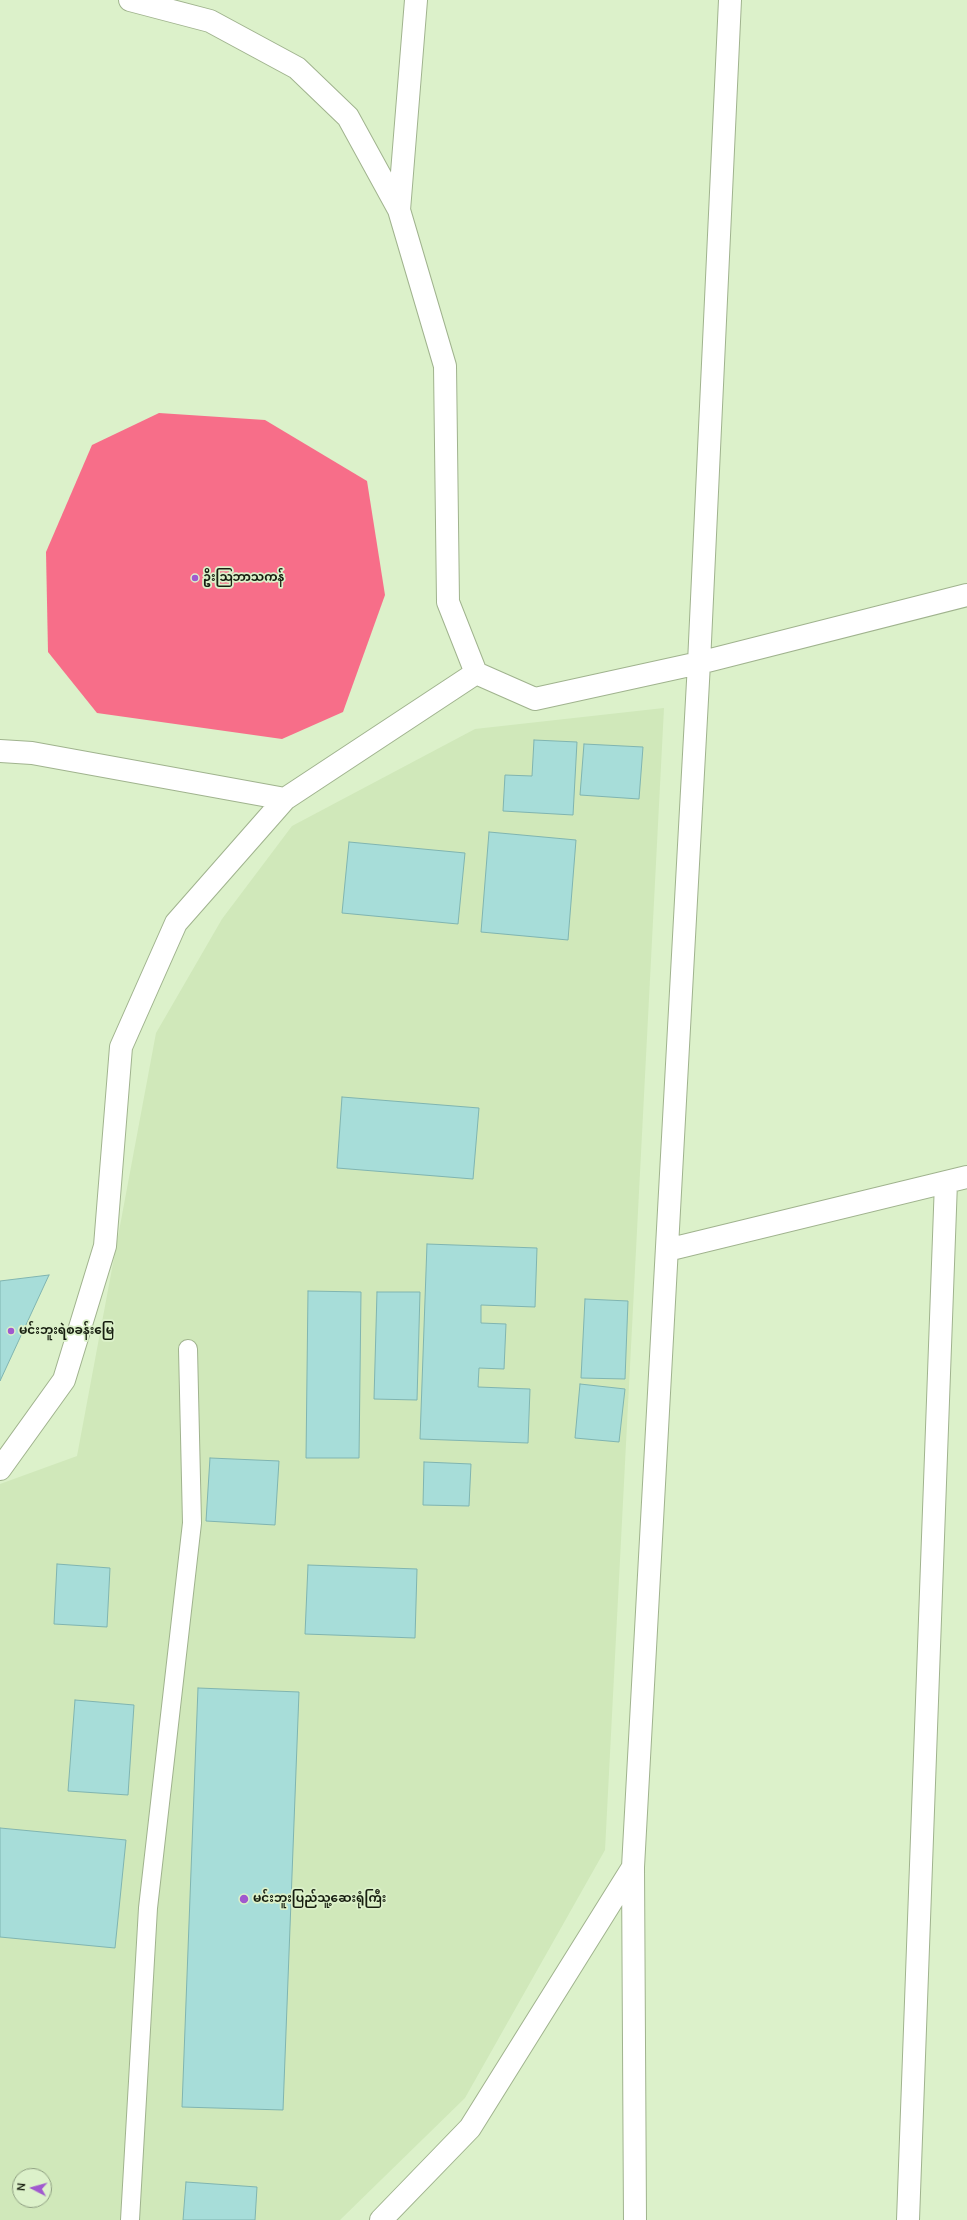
<!DOCTYPE html>
<meta charset="utf-8">
<style>
body{margin:0}
#map{position:relative;width:967px;height:2220px;overflow:hidden;background:#dcf1ca;font-family:Manrope,sans-serif}
canvas{display:block}
.north{position:absolute;left:12px;top:2168px;width:40px;height:40px;box-sizing:border-box;background:#dcf1ca;border:1px solid #8d9d80;border-radius:50%;rotate:276deg;font-size:11px;font-weight:700;line-height:16px;text-align:center;color:#171e10}
.north::after{content:'';display:block;margin:auto;width:14px;height:18px;background:#a059ce;clip-path:polygon(50% 0,100% 100%,50% 72%,0 100%)}
</style>
<div id="map">
<canvas width="967" height="2220"></canvas>
<div class="north">N</div>
</div>
<script>
const ctx = document.querySelector('canvas').getContext('2d');
ctx.lineJoin = 'round';
function fillPath(path, color) {
  ctx.fillStyle = color;
  ctx.fill(path, 'evenodd');
}
function toPath(rows) {
  const path = new Path2D();
  for (const r of rows) {
    path.moveTo(r[0], r[1]);
    for (let i = 2; i < r.length; i += 2) path.lineTo(r[i], r[i + 1]);
  }
  return path;
}
function trace(path, color, width, dash) {
  ctx.strokeStyle = color;
  ctx.lineWidth = width;
  ctx.lineCap = dash ? 'butt' : 'round';
  ctx.setLineDash(dash || []);
  ctx.stroke(path);
}
function drawText(font, color, halo, rows, align = 'center') {
  ctx.font = font + ' Manrope,"Noto Sans Myanmar",sans-serif';
  ctx.lineWidth = 3.5;
  ctx.setLineDash([]);
  ctx.textBaseline = 'middle';
  ctx.strokeStyle = halo;
  ctx.fillStyle = color;
  for (const [text, x, y, turn = 0] of rows) {
    ctx.save();
    ctx.translate(x, y);
    ctx.rotate((+turn || 0) * Math.PI / 180);
    ctx.textAlign = isNaN(turn) ? turn : align;
    if (halo) ctx.strokeText(text, 0, 0);
    ctx.fillText(text, 0, 0);
    ctx.restore();
  }
}
fillPath(toPath([
 [664,708,605,1850,465,2098,340,2220,0,2220,0,1484,77,1456,156,1033,222,919,292,826,475,729],
 [20,2176,44,2176,44,2200,20,2200]
]), '#d0e8ba');
fillPath(toPath([
 [159,413,265,420,367,481,385,595,343,712,282,739,97,713,48,652,46,552,92,445]
]), '#f76e89');
const building = toPath([
 [534,740,577,742,573,815,503,811,505,775,532,776,534,740],
 [584,744,643,747,639,799,580,795,584,744],
 [489,832,576,840,568,940,481,932,489,832],
 [349,842,465,853,458,924,342,913,349,842],
 [342,1097,479,1108,473,1179,337,1168,342,1097],
 [427,1244,537,1248,535,1307,481,1305,481,1323,506,1324,504,1369,479,1368,478,1387,530,1389,528,1443,420,1439,427,1244],
 [49,1275,0,1381,0,1281,49,1275],
 [308,1291,361,1292,359,1458,306,1458,308,1291],
 [377,1292,420,1292,417,1400,374,1399,377,1292],
 [585,1299,628,1301,625,1379,581,1378,585,1299],
 [580,1384,625,1389,619,1442,575,1438,580,1384],
 [210,1458,279,1461,275,1525,206,1521,210,1458],
 [424,1462,471,1464,469,1506,423,1505,424,1462],
 [57,1564,110,1568,107,1627,54,1624,57,1564],
 [308,1565,417,1569,415,1638,305,1634,308,1565],
 [198,1688,299,1692,283,2110,182,2107,198,1688],
 [75,1700,134,1705,128,1795,68,1791,75,1700],
 [0,1828,126,1840,115,1948,0,1937,0,1828],
 [186,2182,257,2187,255,2220,183,2220,186,2182]
]);
fillPath(building, '#a7ddd9');
trace(building, '#80b5b1', 1);
const service = toPath([
 [130,2220,148,1908,192,1523,188,1349]
]);
const minor = toPath([
 [130,0,210,21,297,68,348,117,399,210,445,366,448,602,476,673,535,699,699,663,967,595],
 [399,210,416,0],
 [0,751,32,753,285,799],
 [667,1250,967,1177],
 [0,1469,64,1380,105,1246,121,1047,176,923,285,799,476,673],
 [633,1867,635,2220],
 [381,2220,470,2128,633,1867,699,663,730,0],
 [908,2220,946,1182]
]);
trace(service, '#a0b38e', 20);
trace(minor, '#a0b38e', 24);
trace(service, '#fff', 18);
trace(minor, '#fff', 22);
for (const [x, y, r, color] of [
 [195,578,4,"#a059ce"],
 [11,1331,4,"#a059ce"],
 [244,1899,5,"#a059ce"]
]) {
  const dot = new Path2D();
  dot.arc(x, y, r, 0, 2 * Math.PI);
  ctx.fillStyle = color;
  ctx.fill(dot);
  trace(dot, '#dcf1ca', 1.5);
}
drawText('bold 12px', '#171e10', '#dcf1ca', [
 ["ဦးဩဘာသကန်",203,578],
 ["မင်းဘူးရဲစခန်းမြေ",19,1331],
 ["မင်းဘူးပြည်သူ့ဆေးရုံကြီး",253,1899]
], 'left');
</script>
